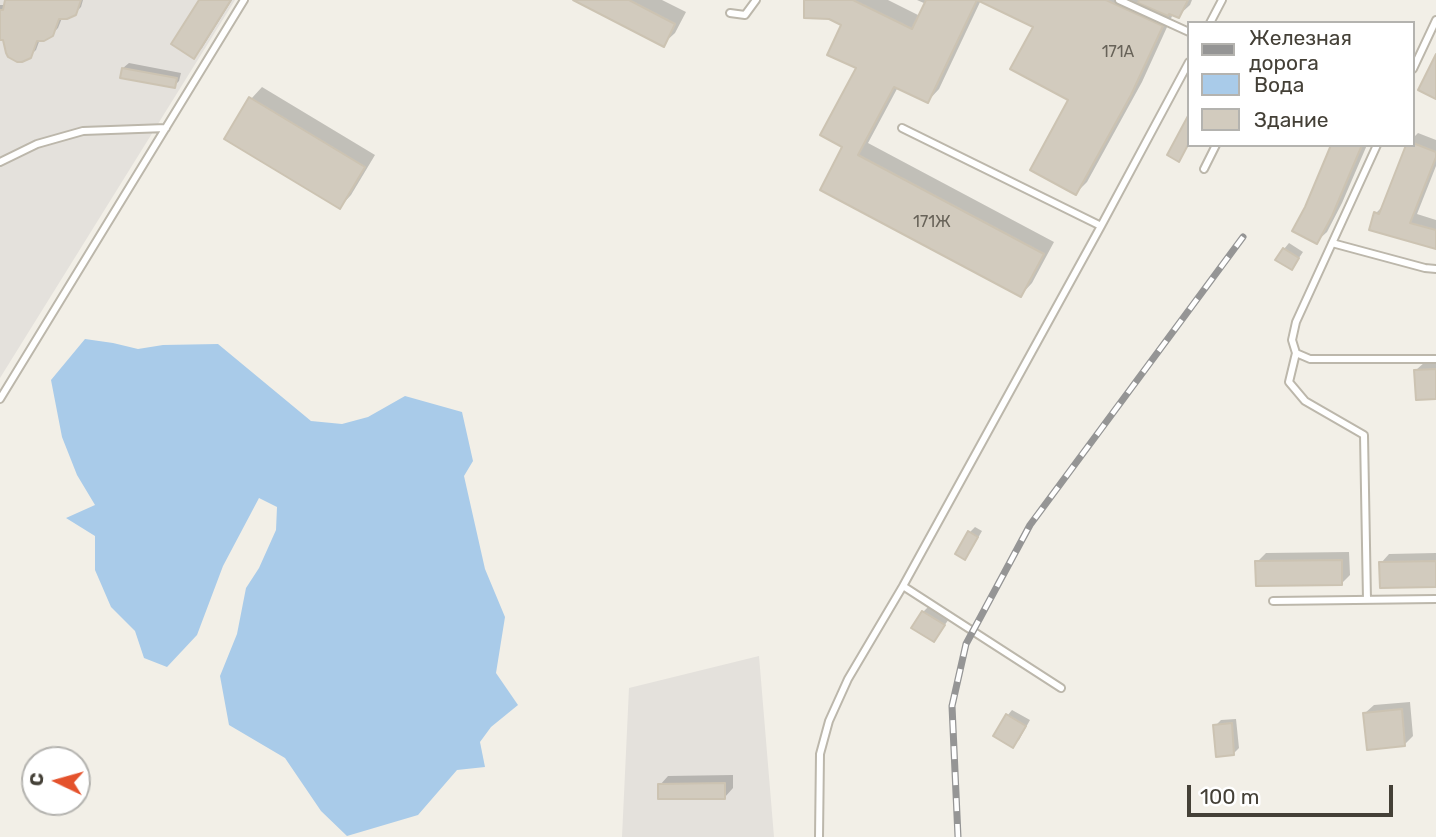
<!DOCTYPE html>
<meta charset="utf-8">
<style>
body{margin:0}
#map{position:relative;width:1436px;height:837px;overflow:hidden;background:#f2efe7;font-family:Rubik,sans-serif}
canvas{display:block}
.legend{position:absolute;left:1187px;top:21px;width:228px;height:126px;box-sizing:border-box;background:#fff;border:2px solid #b4b3af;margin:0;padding:9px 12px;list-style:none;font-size:21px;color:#444037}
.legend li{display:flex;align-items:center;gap:14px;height:35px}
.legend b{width:35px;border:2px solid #b4b3af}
.north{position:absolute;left:21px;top:746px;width:70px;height:70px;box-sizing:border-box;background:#fff;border:2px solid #b4b3af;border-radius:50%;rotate:275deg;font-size:19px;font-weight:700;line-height:28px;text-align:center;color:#444037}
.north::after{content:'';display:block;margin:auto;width:24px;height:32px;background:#e4522c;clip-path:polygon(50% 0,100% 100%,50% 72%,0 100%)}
.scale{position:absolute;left:1187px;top:785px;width:206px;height:32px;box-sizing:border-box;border:4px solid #444037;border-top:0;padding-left:9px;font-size:21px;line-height:24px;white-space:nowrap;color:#444037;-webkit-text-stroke:5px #fff;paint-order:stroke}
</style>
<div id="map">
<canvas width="1436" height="837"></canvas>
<ul class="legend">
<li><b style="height:9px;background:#959595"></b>Железная дорога</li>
<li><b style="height:19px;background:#a9cbe9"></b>Вода</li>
<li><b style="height:19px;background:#d2cbbe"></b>Здание</li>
</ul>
<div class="north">С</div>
<div class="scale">100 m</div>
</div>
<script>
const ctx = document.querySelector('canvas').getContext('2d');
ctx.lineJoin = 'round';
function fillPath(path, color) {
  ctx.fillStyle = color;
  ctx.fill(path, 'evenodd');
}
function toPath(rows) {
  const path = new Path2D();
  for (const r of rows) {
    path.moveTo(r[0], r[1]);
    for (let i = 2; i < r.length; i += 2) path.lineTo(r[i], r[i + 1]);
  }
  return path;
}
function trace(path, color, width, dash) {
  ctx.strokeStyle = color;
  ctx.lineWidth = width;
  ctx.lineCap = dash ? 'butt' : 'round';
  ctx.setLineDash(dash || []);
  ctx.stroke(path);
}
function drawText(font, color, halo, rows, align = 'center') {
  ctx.font = font + ' Rubik,sans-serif';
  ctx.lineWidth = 7;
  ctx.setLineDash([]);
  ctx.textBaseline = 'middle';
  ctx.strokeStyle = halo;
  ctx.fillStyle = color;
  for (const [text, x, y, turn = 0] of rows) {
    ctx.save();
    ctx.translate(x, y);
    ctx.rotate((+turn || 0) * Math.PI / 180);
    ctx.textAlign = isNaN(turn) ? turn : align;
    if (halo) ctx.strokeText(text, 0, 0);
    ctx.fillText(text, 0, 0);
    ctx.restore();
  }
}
fillPath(toPath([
 [0,0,235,0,0,378],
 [759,656,774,837,622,837,629,688]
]), '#e4e1dc');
fillPath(toPath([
 [85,339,113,343,138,349,163,345,218,344,311,421,342,424,368,417,405,396,462,412,473,461,464,476,485,569,505,617,496,673,518,705,491,727,480,742,485,767,457,770,418,815,347,836,321,811,285,758,229,725,220,676,237,634,246,588,259,568,276,530,277,507,259,498,223,566,197,635,167,667,144,658,135,631,111,607,95,570,95,536,66,518,95,505,77,475,62,437,51,380]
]), '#a9cbe9');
fillPath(toPath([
 [6,0,83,0,81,7,75,13,62,18,58,28,52,34,40,39,36,50,26,59,4,38,0,38,0,5,6,5],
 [201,0,232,0,202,48,194,56],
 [577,0,662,0,686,12,675,33,663,44],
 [806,0,888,0,920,16,926,4,917,0,1192,0,1190,5,1178,16,1173,14,1142,82,1087,182,1076,193,1070,99,1035,26,981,0,939,89,928,101,898,87,868,143,1054,242,1032,283,1021,295,845,146,858,68,843,25],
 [129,63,181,73,179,81,174,86,123,68],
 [262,87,375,155,351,195,340,207,251,99],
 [1418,133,1436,140,1436,166,1417,214,1436,220,1436,247,1376,213,1385,204,1413,145,1413,138],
 [1333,145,1367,145,1342,203,1327,232,1316,242,1311,197],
 [1289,243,1303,252,1292,268,1284,249],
 [1436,361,1436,397,1416,370,1425,362],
 [975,527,982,531,970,552,965,558,958,553,970,532],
 [1349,552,1350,575,1341,584,1257,562,1266,553],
 [1436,553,1436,585,1381,563,1389,554],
 [928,607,949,619,934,640,923,612],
 [1410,702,1413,736,1404,745,1365,713,1374,705],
 [1012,710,1030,720,1019,740,1013,745,1007,716],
 [1236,719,1239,748,1234,753,1215,726,1221,720],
 [733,775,733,788,725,797,660,785,668,776]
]), '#0003');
const building = toPath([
 [5,0,81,0,76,15,67,19,59,19,53,36,44,41,37,41,31,58,22,62,17,62,8,57,6,53,3,40,0,40,0,10,3,10,5,0],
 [199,0,231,0,194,59,171,44,199,0],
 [573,0,629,0,675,24,664,47,573,0],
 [804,0,853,0,912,29,926,0,977,0,928,103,894,87,858,155,1044,254,1021,297,820,190,842,147,820,135,856,68,827,55,841,25,829,19,804,18,804,0],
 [977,0,1106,0,1163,26,1131,95,1076,195,1030,170,1068,100,1010,69,1033,27,977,0],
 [1139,0,1188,0,1179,18,1169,14,1168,16,1138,3,1139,0],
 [1436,54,1436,99,1418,90,1436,54],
 [122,68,177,78,175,88,120,78,122,68],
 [249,97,365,167,340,209,224,139,249,97],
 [1189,114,1189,143,1179,162,1167,155,1189,114],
 [1413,143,1436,152,1436,157,1410,223,1436,230,1436,249,1369,230,1374,212,1379,214,1406,145,1413,145,1413,143],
 [1331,145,1362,145,1332,216,1317,244,1292,231,1305,207,1331,145],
 [1283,248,1299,258,1292,270,1275,260,1283,248],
 [1436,369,1436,399,1416,400,1414,370,1436,369],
 [968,531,978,537,965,560,955,554,968,531],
 [1342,560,1342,585,1256,586,1255,561,1342,560],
 [1436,561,1436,587,1380,588,1379,562,1436,561],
 [922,611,945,625,934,642,911,628,922,611],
 [1402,709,1405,746,1367,750,1363,713,1402,709],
 [1006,714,1026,726,1013,748,993,736,1006,714],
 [1232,723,1234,755,1216,757,1213,725,1232,723],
 [725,783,725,799,658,799,658,784,725,783]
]);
fillPath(building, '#d2cbbe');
trace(building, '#ccc3b2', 2);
const lane = toPath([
 [1119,0,1189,32],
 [730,13,745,15,756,0],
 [1210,23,1222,0],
 [1413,69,1436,20],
 [902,128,1101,226],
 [1377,145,1296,322,1292,340,1296,353,1310,359,1436,359],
 [0,162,37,144,83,131,166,128],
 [1204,169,1216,145],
 [1332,243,1425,268,1436,269],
 [1296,353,1289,382,1305,401,1364,435,1367,600],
 [0,399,244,0],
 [903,586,1061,688],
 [1273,601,1436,599],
 [819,837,820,754,829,721,848,679,903,586,1101,226,1189,62]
]);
trace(lane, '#bcb7ab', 10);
trace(lane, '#fff', 6);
const rail = toPath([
 [958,837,952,706,966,644,1030,525,1243,237]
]);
trace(rail, '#959595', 7);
trace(rail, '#fff', 4.5, [13]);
drawText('16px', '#686359', null, [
 ["171А",1118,52],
 ["171Ж",932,222]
]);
</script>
